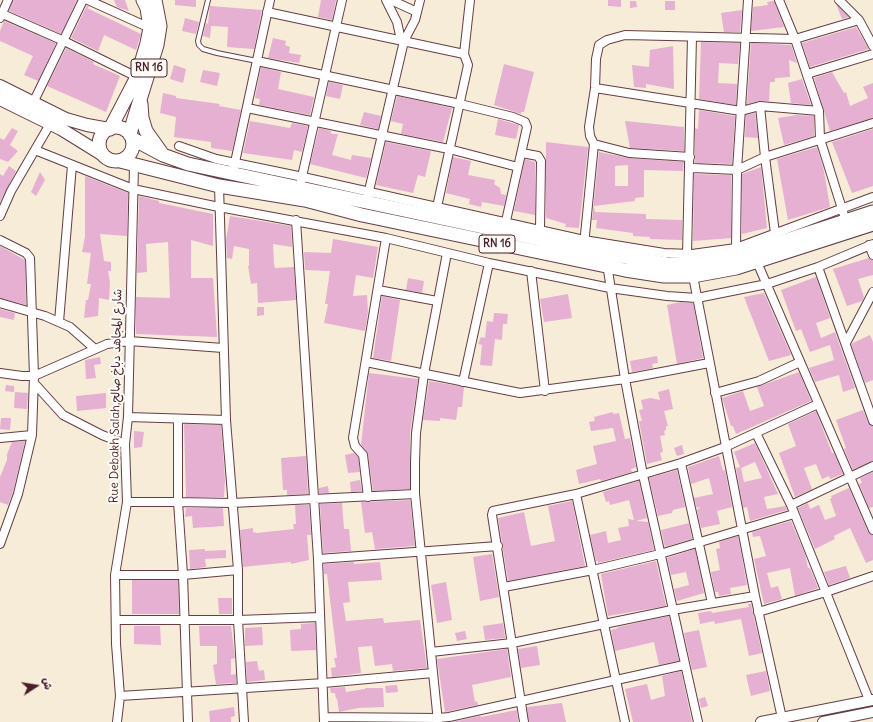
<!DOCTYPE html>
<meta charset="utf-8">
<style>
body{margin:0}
#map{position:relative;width:873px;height:722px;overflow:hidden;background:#f6ecd8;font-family:Delius,"Playpen Sans Arabic",sans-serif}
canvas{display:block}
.north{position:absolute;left:16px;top:666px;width:40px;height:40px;-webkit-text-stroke:3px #fdfcf7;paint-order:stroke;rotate:78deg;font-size:11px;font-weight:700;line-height:16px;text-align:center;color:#4a1f2b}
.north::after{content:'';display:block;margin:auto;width:14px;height:18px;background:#4a1f2b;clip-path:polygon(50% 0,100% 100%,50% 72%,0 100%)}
</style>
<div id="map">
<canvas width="873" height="722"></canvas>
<div class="north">ش</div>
</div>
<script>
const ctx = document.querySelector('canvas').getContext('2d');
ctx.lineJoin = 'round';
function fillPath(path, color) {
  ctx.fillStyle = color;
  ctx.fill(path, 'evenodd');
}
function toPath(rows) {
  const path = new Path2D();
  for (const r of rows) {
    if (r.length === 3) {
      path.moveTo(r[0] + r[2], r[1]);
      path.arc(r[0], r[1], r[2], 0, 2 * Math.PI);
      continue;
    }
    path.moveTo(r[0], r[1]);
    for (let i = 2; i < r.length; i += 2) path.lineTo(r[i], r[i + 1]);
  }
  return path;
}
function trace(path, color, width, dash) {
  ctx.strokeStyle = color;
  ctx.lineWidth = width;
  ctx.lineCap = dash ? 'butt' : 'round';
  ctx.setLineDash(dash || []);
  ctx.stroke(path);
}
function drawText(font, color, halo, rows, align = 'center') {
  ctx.font = font + ' Delius,"Playpen Sans Arabic",sans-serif';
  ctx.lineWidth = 4;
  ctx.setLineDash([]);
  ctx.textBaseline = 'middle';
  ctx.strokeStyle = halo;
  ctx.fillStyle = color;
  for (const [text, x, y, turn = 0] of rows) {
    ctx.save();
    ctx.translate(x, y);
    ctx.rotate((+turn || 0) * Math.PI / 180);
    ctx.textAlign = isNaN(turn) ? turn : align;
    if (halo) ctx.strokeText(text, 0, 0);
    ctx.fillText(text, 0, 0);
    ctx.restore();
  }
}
fillPath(toPath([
 [13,0,77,0,61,34,9,11],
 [114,0,125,0,129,11,117,7],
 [175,0,196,0,196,7,175,5],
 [321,0,336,0,332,20,318,17],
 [608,0,621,0,621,7,608,6],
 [630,1,636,1,637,7,630,8],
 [665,1,675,1,675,10,665,10],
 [774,1,784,27,751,31,753,7,768,5,767,2],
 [836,4,849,17,842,19],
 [87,5,89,7,87,8,141,34,136,50,104,35,98,51,71,38],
 [210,6,262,10,254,49,227,47,228,27,211,26,210,38,203,36,206,23,208,24],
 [742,10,740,32,724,32,721,13],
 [185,18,199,22,196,34,182,31],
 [4,21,56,43,38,81,24,75,33,56,0,41,0,31],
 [856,27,869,49,810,67,802,43],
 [273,38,286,41,285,45,290,47,289,53,301,55,299,63,268,58],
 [701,42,740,43,738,64,719,63,718,83,737,84,736,105,699,99],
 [751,43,791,45,797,63,789,60,790,77,775,78,775,82,770,82,769,101,759,101,747,104],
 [673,46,674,89,646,84,646,88,634,87,632,65,649,67,650,50],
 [66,48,94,62,93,64,120,76,106,112,47,86],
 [504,64,534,72,524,112,521,112,521,114,494,105],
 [174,65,186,69,183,83,170,79],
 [261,67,281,72,278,89,314,97,310,115,259,105,260,99,255,98],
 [203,70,220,73,217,86,200,82],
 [832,72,844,93,846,92,850,106,868,98,863,87,873,83,873,118,830,131,814,78],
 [802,79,811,105,791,103,788,83],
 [329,82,343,85,340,99,326,96],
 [163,93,176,96,176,98,220,104,219,106,241,110,232,151,211,148,211,142,174,137,176,117,160,113],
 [397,96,452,108,443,142,401,134,403,124,391,121],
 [699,110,735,116,732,164,695,163,695,128,698,129],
 [364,112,381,116,378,129,360,125],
 [755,113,758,138,745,137,746,115],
 [796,115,814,116,814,136,784,145,778,118],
 [498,119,519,125,516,139,495,135],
 [250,121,290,128,292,123,308,126,302,152,294,150,292,160,243,153],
 [625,121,684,127,684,151,630,148],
 [12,128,18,131,10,145,18,151,8,162,0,159,0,138,4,140],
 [319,128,331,131,331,134,338,134,332,155,351,160,352,155,371,158,366,178,310,164],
 [873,129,873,186,852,193,832,142],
 [386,142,431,151,425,177,418,175,413,193,376,185],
 [546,142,588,147,579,228,565,227,566,224,546,218],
 [817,147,824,171,830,207,788,220,777,159],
 [599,152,629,158,684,162,683,171,644,170,644,197,635,198,635,201,594,206,595,212,646,214,646,219,682,220,682,240,650,239,650,237,633,236,633,233,596,228,597,220,592,220],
 [628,165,628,186,615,186,615,166],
 [453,157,471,161,468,175,495,180,494,184,500,188,501,194,506,195,504,206,482,202,481,207,469,204,470,199,446,193],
 [525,159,535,162,535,215,514,211],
 [9,166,16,171,0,202,0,174,3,176],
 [761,167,767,228,742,234,742,174],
 [40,172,45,180,36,196,31,192],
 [694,174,731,175,731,238,693,241],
 [85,176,128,193,127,236,100,234,104,261,111,262,111,271,108,271,110,282,109,300,99,298,98,316,84,318,86,300,88,300,91,284,87,284,91,253,82,252,85,237],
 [139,196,159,201,159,203,213,214,213,246,191,240,191,278,213,278,217,337,136,334,136,297,170,298,168,242,146,244,147,272,137,273],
 [230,216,291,226,292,247,273,244,274,264,275,268,294,267,296,300,258,303,257,283,251,284,248,266,249,266,249,249,234,246,232,259,227,258,226,240],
 [333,239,378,247,373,278,356,275,353,296,367,295,368,312,365,331,324,323,328,304,325,304,330,271,305,270,304,252,331,253],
 [0,246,25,260,26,305,0,298],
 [869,258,873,260,873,275,858,279,864,297,862,301,847,306,833,269],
 [816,277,830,318,816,323,821,338,835,332,855,388,843,392,839,375,815,382,809,368,834,360,830,345,810,352,801,329,796,331,781,290],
 [408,278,424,281,422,293,406,290],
 [764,293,791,355,769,361,744,297],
 [568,294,572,318,544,322,540,299],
 [382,296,400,300,391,361,373,358],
 [681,302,693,303,703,358,677,364,667,305],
 [257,307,264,307,264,315,257,316],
 [0,309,15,313,14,320,0,317],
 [494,313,508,314,507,324,503,324,502,340,495,339,492,366,480,365,482,345,478,344,481,337,485,338,487,321,493,322],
 [870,335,873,342,873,380,865,383,851,344],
 [657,356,658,363,652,364,653,368,632,372,630,361],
 [100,357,101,364,94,365,96,378,86,379,85,360],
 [799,372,811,401,736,434,733,426,731,426,722,398,743,391,750,411,764,406,757,387],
 [369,373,418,379,410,433,410,489,373,491,368,454,361,445],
 [429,381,464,387,462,407,458,407,456,420,440,418,440,421,423,420],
 [6,385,14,386,14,392,5,391],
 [669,389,673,409,664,411,668,426,666,426,666,430,664,431,665,435,660,436,663,452,660,453,662,460,647,464,639,421,642,421,639,410,643,409,641,400,651,398,660,400,658,392],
 [15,392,28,393,27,409,14,408],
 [106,393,106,408,77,411,76,396],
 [863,410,868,423,873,426,873,461,853,470,844,449,846,448,836,420],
 [816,411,832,453,834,453,843,474,830,479,829,476,822,479,816,464,804,468,812,489,795,497,779,453,796,446,788,424],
 [613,412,613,414,619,413,625,439,630,438,636,467,631,469,632,472,601,481,600,479,579,484,576,470,597,464,593,446,616,441,613,428,591,431,589,422,595,421,594,417],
 [1,418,11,418,10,430,0,429],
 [184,424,221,425,225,480,224,497,186,497],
 [134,431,144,432,142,447,134,448],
 [25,441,13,492,8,505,0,502,0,477,7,460,7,454,12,442],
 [755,443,778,494,764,497,767,509,786,506,787,510,750,521,747,507,743,508,736,468,740,467,734,452],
 [755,462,762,478,744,482,741,468],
 [682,445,684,454,677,456,674,448],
 [354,453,358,457,360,472,348,473,345,455],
 [306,456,308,494,287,495,287,490,283,490,281,458],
 [719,456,723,471,725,470,732,507,717,511,720,524,701,528,697,510,701,507,697,508,694,498,713,494,709,478,691,484,688,467],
 [677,470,685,507,673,510,672,513,658,516,649,478],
 [873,472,873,507,869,508,859,484,862,483,860,478],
 [360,480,362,491,351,492,350,482],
 [639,481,647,518,636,521,648,522,654,550,598,563,598,561,596,561,590,535,606,531,608,543,621,540,618,528,629,526,628,519,634,520,629,500,610,505,609,501,606,502,603,492],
 [328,486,329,493,319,493,319,488],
 [849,488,868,532,873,535,873,560,866,563,850,528,834,536,835,539,815,549,798,508,808,503,810,509,819,505,825,520,836,516,830,499,832,498,831,496],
 [410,500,415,546,375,549,372,532,365,533,361,502],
 [572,501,585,566,508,581,498,518,524,512,531,546,555,541,548,506],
 [342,503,344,529,349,529,351,551,323,553,320,504],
 [295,505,309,505,311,535,307,535,309,560,291,564,291,562,243,567,240,530,253,528,253,532,257,533,294,529,293,524,296,524],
 [186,508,223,508,224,526,193,528,192,516,185,517],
 [791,521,805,554,808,568,810,568,818,588,795,596,790,568,767,573,771,588,778,586,782,599,764,604,754,559,766,556,760,536,753,537,752,532],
 [689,523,692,539,665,547,661,530],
 [738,536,747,585,730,588,731,594,719,596,718,592,715,592,711,572,720,570,716,549,720,548,719,542],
 [205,549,205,551,226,550,226,558,205,559,206,567,190,569,189,550],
 [695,549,704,593,677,601,674,589,689,585,686,572,671,575,667,558],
 [492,554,499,597,480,601,473,557],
 [656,561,666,606,608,616,601,574],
 [354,562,354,564,380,562,382,580,348,582,350,602,343,603,346,621,383,618,384,623,420,620,427,668,393,671,392,664,375,666,372,646,358,647,361,673,332,677,331,668,336,667,334,658,337,658,327,574,324,574,324,564],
 [846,566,850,578,829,585,824,572],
 [132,580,178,580,179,614,132,614],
 [446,582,452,620,437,623,431,585],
 [218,598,232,598,232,614,219,614],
 [748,604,751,604,762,653,749,656,741,619,715,624,714,621,700,624,698,613,711,611,712,613,749,607],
 [669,616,679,661,659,665,654,642,615,651,611,630,618,628,618,627],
 [315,623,316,650,291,651,290,630,301,629,301,624],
 [503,623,505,638,485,640,483,626],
 [134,626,160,626,161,645,134,644],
 [199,626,231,626,235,658,231,659,231,675,236,674,236,683,216,684,213,665,217,664,217,646,200,646],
 [262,627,263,645,245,646,245,628],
 [699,630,707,667,692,670,684,633],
 [465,631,467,639,457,641,455,633],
 [537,646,540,665,521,668,518,649],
 [507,649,511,677,472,685,475,702,477,701,478,705,445,712,437,659],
 [257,661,259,671,264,670,265,680,247,682,246,662],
 [681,671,692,722,633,722,625,689,647,684,651,700,665,696,662,676],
 [766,671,770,691,751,696,746,675],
 [397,685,398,692,386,693,385,686],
 [345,687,346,692,365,689,365,688,383,688,384,707,358,708,339,712,337,698,336,699,335,693,331,693,330,688],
 [705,697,708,706,701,708,699,699],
 [562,703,566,722,529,722,527,707],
 [234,707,235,716,231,717,231,722,210,722,209,711],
 [517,710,518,722,452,722,480,716,481,717]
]), '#e5b0d1');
const service = toPath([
 [208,0,198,41,199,45,203,49,217,53,257,61]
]);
const minor = toPath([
 [88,0,150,28],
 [386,0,397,22,401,40],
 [391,0,417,12],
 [779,0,795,39,819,111,820,139,844,215],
 [839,0,859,20,873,46],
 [267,12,464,54,468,65,437,207],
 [0,13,64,41,137,77],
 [0,18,8,0],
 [464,54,470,0],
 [257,61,460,104,513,117,525,122,527,127,506,221],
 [807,74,873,54],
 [595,88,741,111,760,106,819,111],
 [33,103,83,0],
 [760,106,765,157,775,233],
 [247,108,449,149,518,167],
 [594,144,629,153,690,157],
 [179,146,216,159,303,177,584,240,664,253,692,254,736,248,873,197],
 [35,150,133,189,219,207,386,238,489,263,610,288,667,296,697,298,767,284,818,267,873,244],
 [522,153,538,156,541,161,540,229],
 [234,167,270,0],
 [689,170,693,168,737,170,765,157,873,123],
 [301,181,342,0],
 [368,195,404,41,415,20,420,0],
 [0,216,11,191,50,124],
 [296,220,318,559,324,722],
 [0,240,26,253,30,258,34,376,32,435,0,438],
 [584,245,594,144,590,136,589,127,595,88,596,59,599,45,607,40,625,35,795,39,859,20],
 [869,245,873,255],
 [736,248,737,170,748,0],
 [687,254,692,37],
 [757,262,873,530],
 [607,264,625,379,643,475,698,722],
 [818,267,873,421],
 [531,271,545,391],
 [693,276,755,596,782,718],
 [378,290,437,301],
 [0,303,45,316,70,327,95,349],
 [59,322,72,165],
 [846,343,873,292],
 [366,362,520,393,625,379,709,363],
 [0,373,22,376,34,376,107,344,129,341,223,348],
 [463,382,489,263],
 [34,383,63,415,102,435,125,444],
 [715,393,759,381,800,362],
 [128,417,226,420],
 [178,419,178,502,232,503,415,494],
 [756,433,791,505,869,700],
 [681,463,712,603],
 [576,494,625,722],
 [368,497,363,455,355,446,353,438,386,238],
 [127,502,178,502,183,575,188,722],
 [791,505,873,466],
 [0,544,18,494,32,435],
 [318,559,498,546],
 [115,575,183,575,238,570],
 [504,587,593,570,660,554,794,514],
 [758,612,826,592,873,576],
 [116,620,238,620,238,570,226,420,219,186],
 [431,652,512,643,672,610,755,596],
 [120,696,324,683,433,673],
 [324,717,438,718,449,717,684,665],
 [117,722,120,696,116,644,115,575,127,502,125,444,128,417,134,166],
 [244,722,238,620,320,617],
 [438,722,415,494,415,463,416,433,424,374,447,253],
 [524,722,492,515,493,511,576,494,681,463,725,447,818,404]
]);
const tertiary = toPath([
 [761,722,873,700],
 [823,722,873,712]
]);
const secondary = toPath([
 [0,86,66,119,87,125,109,129],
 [0,99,61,129,103,155]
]);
const primary = toPath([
 [141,104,142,118,146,131,161,152],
 [116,144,17],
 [110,129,137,77,147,43,150,28,147,8,143,0],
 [130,135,133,122,157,45,160,26,155,0],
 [133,139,163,155,188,164,605,253,667,264,701,263,732,258,873,212],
 [120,161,219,186,305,200,362,215,625,270,664,276,693,276,736,268,873,224]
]);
trace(service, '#643e45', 6);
trace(minor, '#643e45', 10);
trace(tertiary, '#643e45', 12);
trace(secondary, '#643e45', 14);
trace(primary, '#643e45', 15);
trace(service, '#fff', 4);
trace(minor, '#fff', 8);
trace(tertiary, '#fff', 10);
trace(secondary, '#fff', 12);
trace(primary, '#fff', 13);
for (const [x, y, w] of [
 [149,68,36],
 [497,244,36]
]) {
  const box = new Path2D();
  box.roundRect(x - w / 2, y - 9, w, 18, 3);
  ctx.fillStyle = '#fdfcf7';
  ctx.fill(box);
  trace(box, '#4a1f2b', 1);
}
drawText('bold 11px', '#4a1f2b', null, [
 ["RN 16",149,68],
 ["RN 16",497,244]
]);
drawText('12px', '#4a1f2b', '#fdfcf7', [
 ["Rue Debakh Salah,شارع المجاهد دباخ صالح",116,396,-89]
]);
</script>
